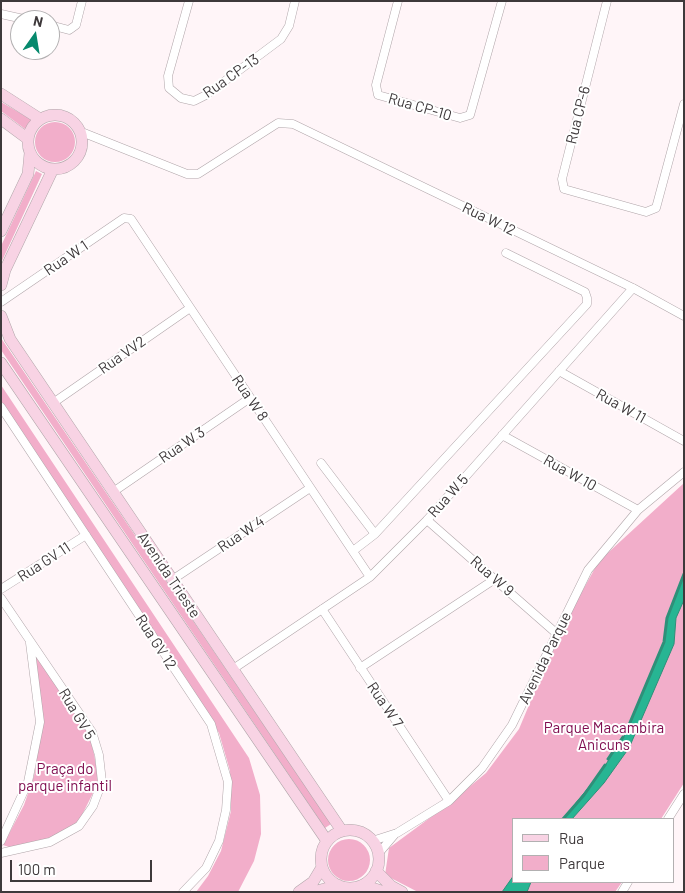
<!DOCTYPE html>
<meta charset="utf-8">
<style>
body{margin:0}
#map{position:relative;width:685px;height:893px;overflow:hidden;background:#fff5f8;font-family:Barlow,sans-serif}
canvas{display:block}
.frame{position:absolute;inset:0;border:2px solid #3e393b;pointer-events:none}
.legend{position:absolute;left:512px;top:818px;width:162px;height:65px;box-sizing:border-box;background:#fff;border:1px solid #b2b0b1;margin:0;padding:6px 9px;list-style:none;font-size:15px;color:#3e393b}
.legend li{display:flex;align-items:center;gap:10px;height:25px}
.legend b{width:25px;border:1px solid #b2b0b1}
.north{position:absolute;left:10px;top:10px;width:50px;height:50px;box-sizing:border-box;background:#fff;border:1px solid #b2b0b1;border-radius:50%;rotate:13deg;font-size:14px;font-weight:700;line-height:20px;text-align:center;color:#3e393b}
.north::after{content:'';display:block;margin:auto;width:18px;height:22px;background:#06896d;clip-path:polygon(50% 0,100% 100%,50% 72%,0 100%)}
.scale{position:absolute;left:10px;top:860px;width:142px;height:22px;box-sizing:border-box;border:2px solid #3e393b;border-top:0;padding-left:6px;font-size:15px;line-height:18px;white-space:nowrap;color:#3e393b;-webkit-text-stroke:4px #fff;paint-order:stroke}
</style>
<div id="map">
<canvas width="685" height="893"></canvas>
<div class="frame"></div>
<ul class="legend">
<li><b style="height:6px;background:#f8d3e4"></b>Rua</li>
<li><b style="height:14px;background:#f2aeca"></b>Parque</li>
</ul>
<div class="north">N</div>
<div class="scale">100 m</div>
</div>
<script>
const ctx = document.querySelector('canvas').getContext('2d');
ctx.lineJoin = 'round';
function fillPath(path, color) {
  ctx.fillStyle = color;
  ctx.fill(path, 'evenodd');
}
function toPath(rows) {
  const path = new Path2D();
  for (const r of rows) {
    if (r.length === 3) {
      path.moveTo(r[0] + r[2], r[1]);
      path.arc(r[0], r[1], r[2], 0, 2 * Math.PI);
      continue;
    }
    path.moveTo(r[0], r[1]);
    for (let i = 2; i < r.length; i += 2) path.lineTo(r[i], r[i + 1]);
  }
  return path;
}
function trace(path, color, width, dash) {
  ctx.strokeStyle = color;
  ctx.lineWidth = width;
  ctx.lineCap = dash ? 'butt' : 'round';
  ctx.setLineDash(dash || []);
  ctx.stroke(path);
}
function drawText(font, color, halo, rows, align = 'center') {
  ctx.font = font + ' Barlow,sans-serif';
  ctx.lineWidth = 4;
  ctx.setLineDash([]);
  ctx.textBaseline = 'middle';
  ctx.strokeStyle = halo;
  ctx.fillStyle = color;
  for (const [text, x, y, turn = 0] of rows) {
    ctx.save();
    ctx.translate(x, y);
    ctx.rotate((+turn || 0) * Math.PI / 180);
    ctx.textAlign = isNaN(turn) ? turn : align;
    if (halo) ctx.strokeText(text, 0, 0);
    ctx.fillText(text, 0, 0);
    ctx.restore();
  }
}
fillPath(toPath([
 [1,102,32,120,25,129,1,111],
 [55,142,20],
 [36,171,42,174,1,263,1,246],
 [1,338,331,824,325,828,1,350],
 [1,385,249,758,260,795,261,834,254,861,238,892,196,892,208,876,221,851,231,811,230,771,219,733,1,401],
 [684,483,684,783,661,819,514,819,514,882,622,882,615,892,418,892,385,875,389,848,450,803,486,773,519,729,560,631,599,561],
 [34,654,90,733,99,781,77,825,50,838,12,848,3,845,24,805,34,776,39,743],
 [349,860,21]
]), '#f2aeca');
const water = toPath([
 [684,574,684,600,676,618,674,644,629,748,604,783,572,819,563,819,601,772,626,733,664,642,667,618,684,574],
 [514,875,514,882,531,882,527,892,502,892,514,875]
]);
fillPath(water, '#27b593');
trace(water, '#2e9079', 1);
trace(toPath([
 [626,732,664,642,667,618,684,574],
 [608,759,623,737],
 [563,819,584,795,605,765]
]), '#2e9079', 3);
const street = toPath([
 [189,1,168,76,169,88,181,98,194,101,206,95,281,39,289,26,295,1],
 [398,1,376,85,378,95,460,118,470,115,502,1],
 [607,1,562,179,564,189,646,212,656,208,684,104],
 [1,14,28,20],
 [50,25,69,30,76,25,82,1],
 [79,131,187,174,198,174,278,123,293,124,633,288,684,316],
 [1,302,124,218,131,219,370,577],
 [559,371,684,441],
 [53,403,190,308],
 [1,407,211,724,228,782,226,810,219,841,206,868,183,892],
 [502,435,638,510],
 [321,463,375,534],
 [113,492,250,398],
 [427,520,556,633],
 [353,551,375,534,587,304,587,298,585,292,506,253],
 [172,580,310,488],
 [1,589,86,535],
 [1,598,92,732,99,755,102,782,93,806,79,826,50,842,1,853],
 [322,609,449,801],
 [360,668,495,579],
 [233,669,370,577,427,520,633,288],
 [668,819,684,794],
 [1,841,28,782,40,722,30,643],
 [372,841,397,833,449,801,482,768,512,725,588,570,638,510,684,472],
 [378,854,395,834],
 [622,892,628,882]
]);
const secondary = toPath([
 [1,94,40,119],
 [55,142,27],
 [1,119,28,139],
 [1,231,28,174,30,153],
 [1,285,5,270,53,169],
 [1,316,10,339,342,831],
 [1,363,327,841],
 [350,859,29],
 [376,871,391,886,402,892],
 [363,885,384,892],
 [299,892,313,882,322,867],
 [314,892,338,885]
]);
trace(street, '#b0a5a9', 9);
trace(secondary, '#b0a5a9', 12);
trace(street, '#fff', 8);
trace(secondary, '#f8d3e4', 11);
drawText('15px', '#3e393b', '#fff', [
 ["Rua CP-13",231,76,-35],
 ["Rua CP-10",420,107,16],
 ["Rua CP-6",578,115,-76],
 ["Rua W 12",489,219,26],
 ["Rua W 1",66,258,-34],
 ["Rua VV2",122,355,-35],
 ["Rua W 8",250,398,56],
 ["Rua W 11",621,406,29],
 ["Rua W 3",182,445,-34],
 ["Rua W 10",570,473,29],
 ["Rua W 5",448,496,-48],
 ["Rua W 4",241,534,-34],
 ["Rua GV 11",44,562,-33],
 ["Avenida Trieste",169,575,56],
 ["Rua W 9",492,576,41],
 ["Rua GV 12",156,642,57],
 ["Avenida Parque",545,658,-64],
 ["Rua W 7",385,705,56],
 ["Rua GV 5",77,714,59]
]);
drawText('15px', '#7f0c4f', '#fff', [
 ["Parque Macambira",604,728],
 ["Anicuns",604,745],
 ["Praça do",65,769],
 ["parque infantil",65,786]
]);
</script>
